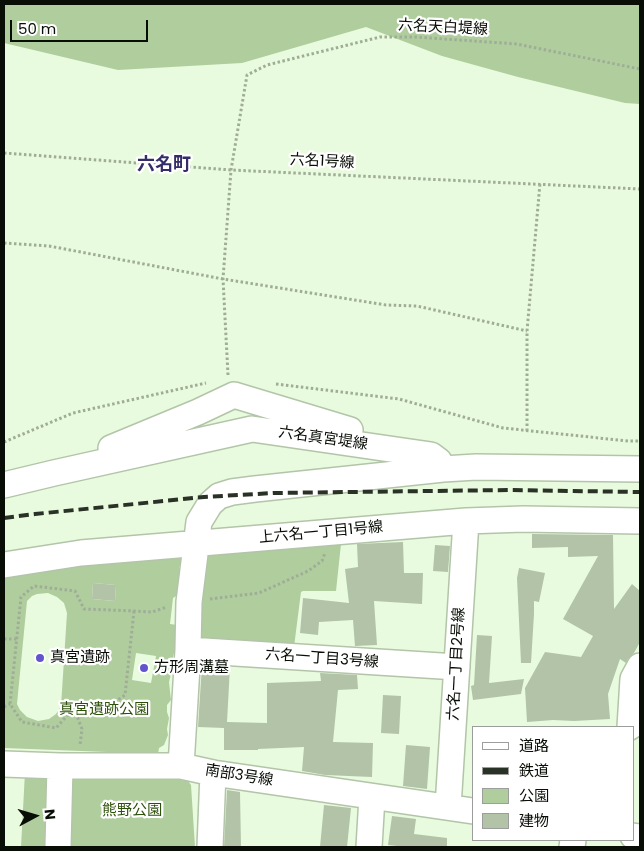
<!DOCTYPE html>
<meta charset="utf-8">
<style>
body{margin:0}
#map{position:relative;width:644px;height:851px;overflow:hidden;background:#e9fbde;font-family:Poppins,"Noto Sans JP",sans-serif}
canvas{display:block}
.frame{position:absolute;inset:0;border:5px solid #080d05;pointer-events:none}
.legend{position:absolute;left:472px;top:726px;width:162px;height:115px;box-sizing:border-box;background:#fff;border:1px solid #9c9e9b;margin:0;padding:6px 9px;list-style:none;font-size:15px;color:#080d05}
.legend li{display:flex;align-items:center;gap:10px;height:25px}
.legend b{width:25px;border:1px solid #9c9e9b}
.north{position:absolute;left:10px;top:791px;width:50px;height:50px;-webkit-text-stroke:4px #fff;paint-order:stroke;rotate:84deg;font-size:14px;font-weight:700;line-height:20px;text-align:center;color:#080d05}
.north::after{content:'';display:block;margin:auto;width:18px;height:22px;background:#080d05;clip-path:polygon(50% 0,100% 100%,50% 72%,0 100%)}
.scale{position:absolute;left:10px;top:20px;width:138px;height:22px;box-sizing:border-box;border:2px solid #080d05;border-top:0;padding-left:6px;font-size:15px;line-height:18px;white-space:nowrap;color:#080d05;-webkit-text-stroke:4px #fff;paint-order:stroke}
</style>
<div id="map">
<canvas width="644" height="851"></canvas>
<div class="frame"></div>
<ul class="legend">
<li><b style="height:6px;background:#fff"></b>道路</li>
<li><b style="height:6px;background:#2a3126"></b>鉄道</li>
<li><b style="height:14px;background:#b0cd9e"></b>公園</li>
<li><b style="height:14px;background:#b2c3a8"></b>建物</li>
</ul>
<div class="north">N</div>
<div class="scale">50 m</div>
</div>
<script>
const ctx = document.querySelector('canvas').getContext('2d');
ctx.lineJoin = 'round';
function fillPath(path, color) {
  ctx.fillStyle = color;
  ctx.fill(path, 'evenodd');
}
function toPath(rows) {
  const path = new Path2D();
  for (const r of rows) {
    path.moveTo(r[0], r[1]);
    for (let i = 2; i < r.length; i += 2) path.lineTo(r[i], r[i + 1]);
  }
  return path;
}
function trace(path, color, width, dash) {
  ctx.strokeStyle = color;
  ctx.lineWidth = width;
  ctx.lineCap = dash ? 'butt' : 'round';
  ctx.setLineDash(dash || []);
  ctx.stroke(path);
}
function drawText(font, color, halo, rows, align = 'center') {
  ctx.font = font + ' Poppins,"Noto Sans JP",sans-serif';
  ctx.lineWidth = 4.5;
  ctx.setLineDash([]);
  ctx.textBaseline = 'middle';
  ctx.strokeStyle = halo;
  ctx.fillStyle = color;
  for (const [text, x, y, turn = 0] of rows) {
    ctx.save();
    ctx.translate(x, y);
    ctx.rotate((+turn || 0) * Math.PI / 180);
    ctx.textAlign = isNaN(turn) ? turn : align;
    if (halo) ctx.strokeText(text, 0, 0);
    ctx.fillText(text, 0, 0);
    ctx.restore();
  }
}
fillPath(toPath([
 [4,4,640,4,640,104,625,103,518,77,442,56,366,27,242,63,118,70,4,43],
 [341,544,336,591,303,591,301,592,294,647,192,638,199,553],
 [180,550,184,559,179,567,179,585,176,596,173,598,170,624,177,625,178,636,173,657,173,666,169,682,171,700,167,705,167,712,169,718,167,729,168,735,164,745,159,748,158,754,4,748,4,569],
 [93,583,116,585,115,601,92,599],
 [48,593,57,597,64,603,67,613,61,706,56,714,49,719,38,721,27,717,20,710,17,704,27,601,32,596,37,594],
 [136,653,156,656,151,683,132,680],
 [25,772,44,773,49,779,54,847,21,847],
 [74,778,186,778,191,785,195,847,68,847,70,782]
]), '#b0cd9e');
fillPath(toPath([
 [532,534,613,535,614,609,632,584,640,591,640,642,634,653,628,659,626,663,620,659,608,694,610,719,574,721,553,720,527,722,525,688,545,652,581,657,593,636,563,619,598,556,568,557,568,547,532,548],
 [403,542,404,573,423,573,422,604,374,601,377,645,355,646,353,620,319,622,318,635,300,633,303,598,349,603,345,569,358,567,357,544],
 [435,545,450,546,448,572,433,571],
 [519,568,545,573,539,602,534,601,534,614,531,663,521,663,517,578],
 [93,583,116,585,115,601,92,599],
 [477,635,492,636,489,683,524,679,521,694,473,700,471,686,474,685],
 [202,665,230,667,227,722,267,723,267,683,321,681,320,673,357,675,358,689,338,690,333,742,373,743,372,777,325,775,302,771,304,747,258,749,258,750,224,750,224,728,198,727],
 [383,695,401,696,399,734,381,733],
 [406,745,430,747,427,789,403,786],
 [227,790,240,792,241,847,224,847],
 [324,805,351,808,347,847,320,847],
 [392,816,416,819,414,834,447,838,447,847,406,847,388,845]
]), '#b2c3a8');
const minor = toPath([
 [111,448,198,412,234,395,350,430],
 [4,485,54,473,252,429,431,455,439,461,443,469,476,467,640,469],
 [4,565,81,553,466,521,523,519,640,521],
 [188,650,457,667],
 [630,727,633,679,640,666],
 [4,764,60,766,181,766,213,773,473,811],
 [181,766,188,650,189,602,199,522,210,504,219,496,232,492,255,489,443,469],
 [448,807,466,521],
 [633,836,640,837],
 [58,847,60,766],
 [210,847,213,773],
 [369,847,372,797],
 [572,847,573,840]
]);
trace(minor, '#b3c5a9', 28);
trace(toPath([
 [4,153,231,170,640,189],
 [4,243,49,246,223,279,386,305,417,306,527,331],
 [228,375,223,279,231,170,247,75,267,65,380,37,416,37,517,44,640,69],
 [276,384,399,399,503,428,628,441,640,441],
 [527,431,527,331,540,183],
 [4,442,73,413,206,383],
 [210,599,259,593,308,571,322,561,325,553],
 [134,611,125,695,99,713,74,708,56,728,22,722,10,704,21,597,34,586,75,591,84,609,134,611,152,612,167,607],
 [4,639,17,639],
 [4,707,10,704],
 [74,708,82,729,80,745]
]), '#9fad97', 3, [2.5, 2.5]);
trace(minor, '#fff', 25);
trace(toPath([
 [4,518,35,514,204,497,273,493,509,490,640,492]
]), '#2a3126', 4, [10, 5]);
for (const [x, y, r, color] of [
 [40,658,5,"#6254cd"],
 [144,668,5,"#6254cd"]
]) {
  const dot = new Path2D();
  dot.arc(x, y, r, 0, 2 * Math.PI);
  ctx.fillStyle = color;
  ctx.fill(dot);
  trace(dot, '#fff', 2);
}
drawText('15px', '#080d05', '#fff', [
 ["六名天白堤線",443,28,3],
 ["六名1号線",322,162,3],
 ["六名真宮堤線",323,439,8],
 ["上六名一丁目1号線",321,533,-5],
 ["六名一丁目3号線",322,659,4],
 ["六名一丁目2号線",457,664,-87],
 ["南部3号線",239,776,9]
]);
drawText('15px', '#080d05', '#fff', [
 ["真宮遺跡",50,658],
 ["方形周溝墓",154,668]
], 'left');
drawText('15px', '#2d500a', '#fff', [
 ["真宮遺跡公園",104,710],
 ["熊野公園",132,811]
]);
drawText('bold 18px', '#332d68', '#fff', [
 ["六名町",164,165]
]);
</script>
